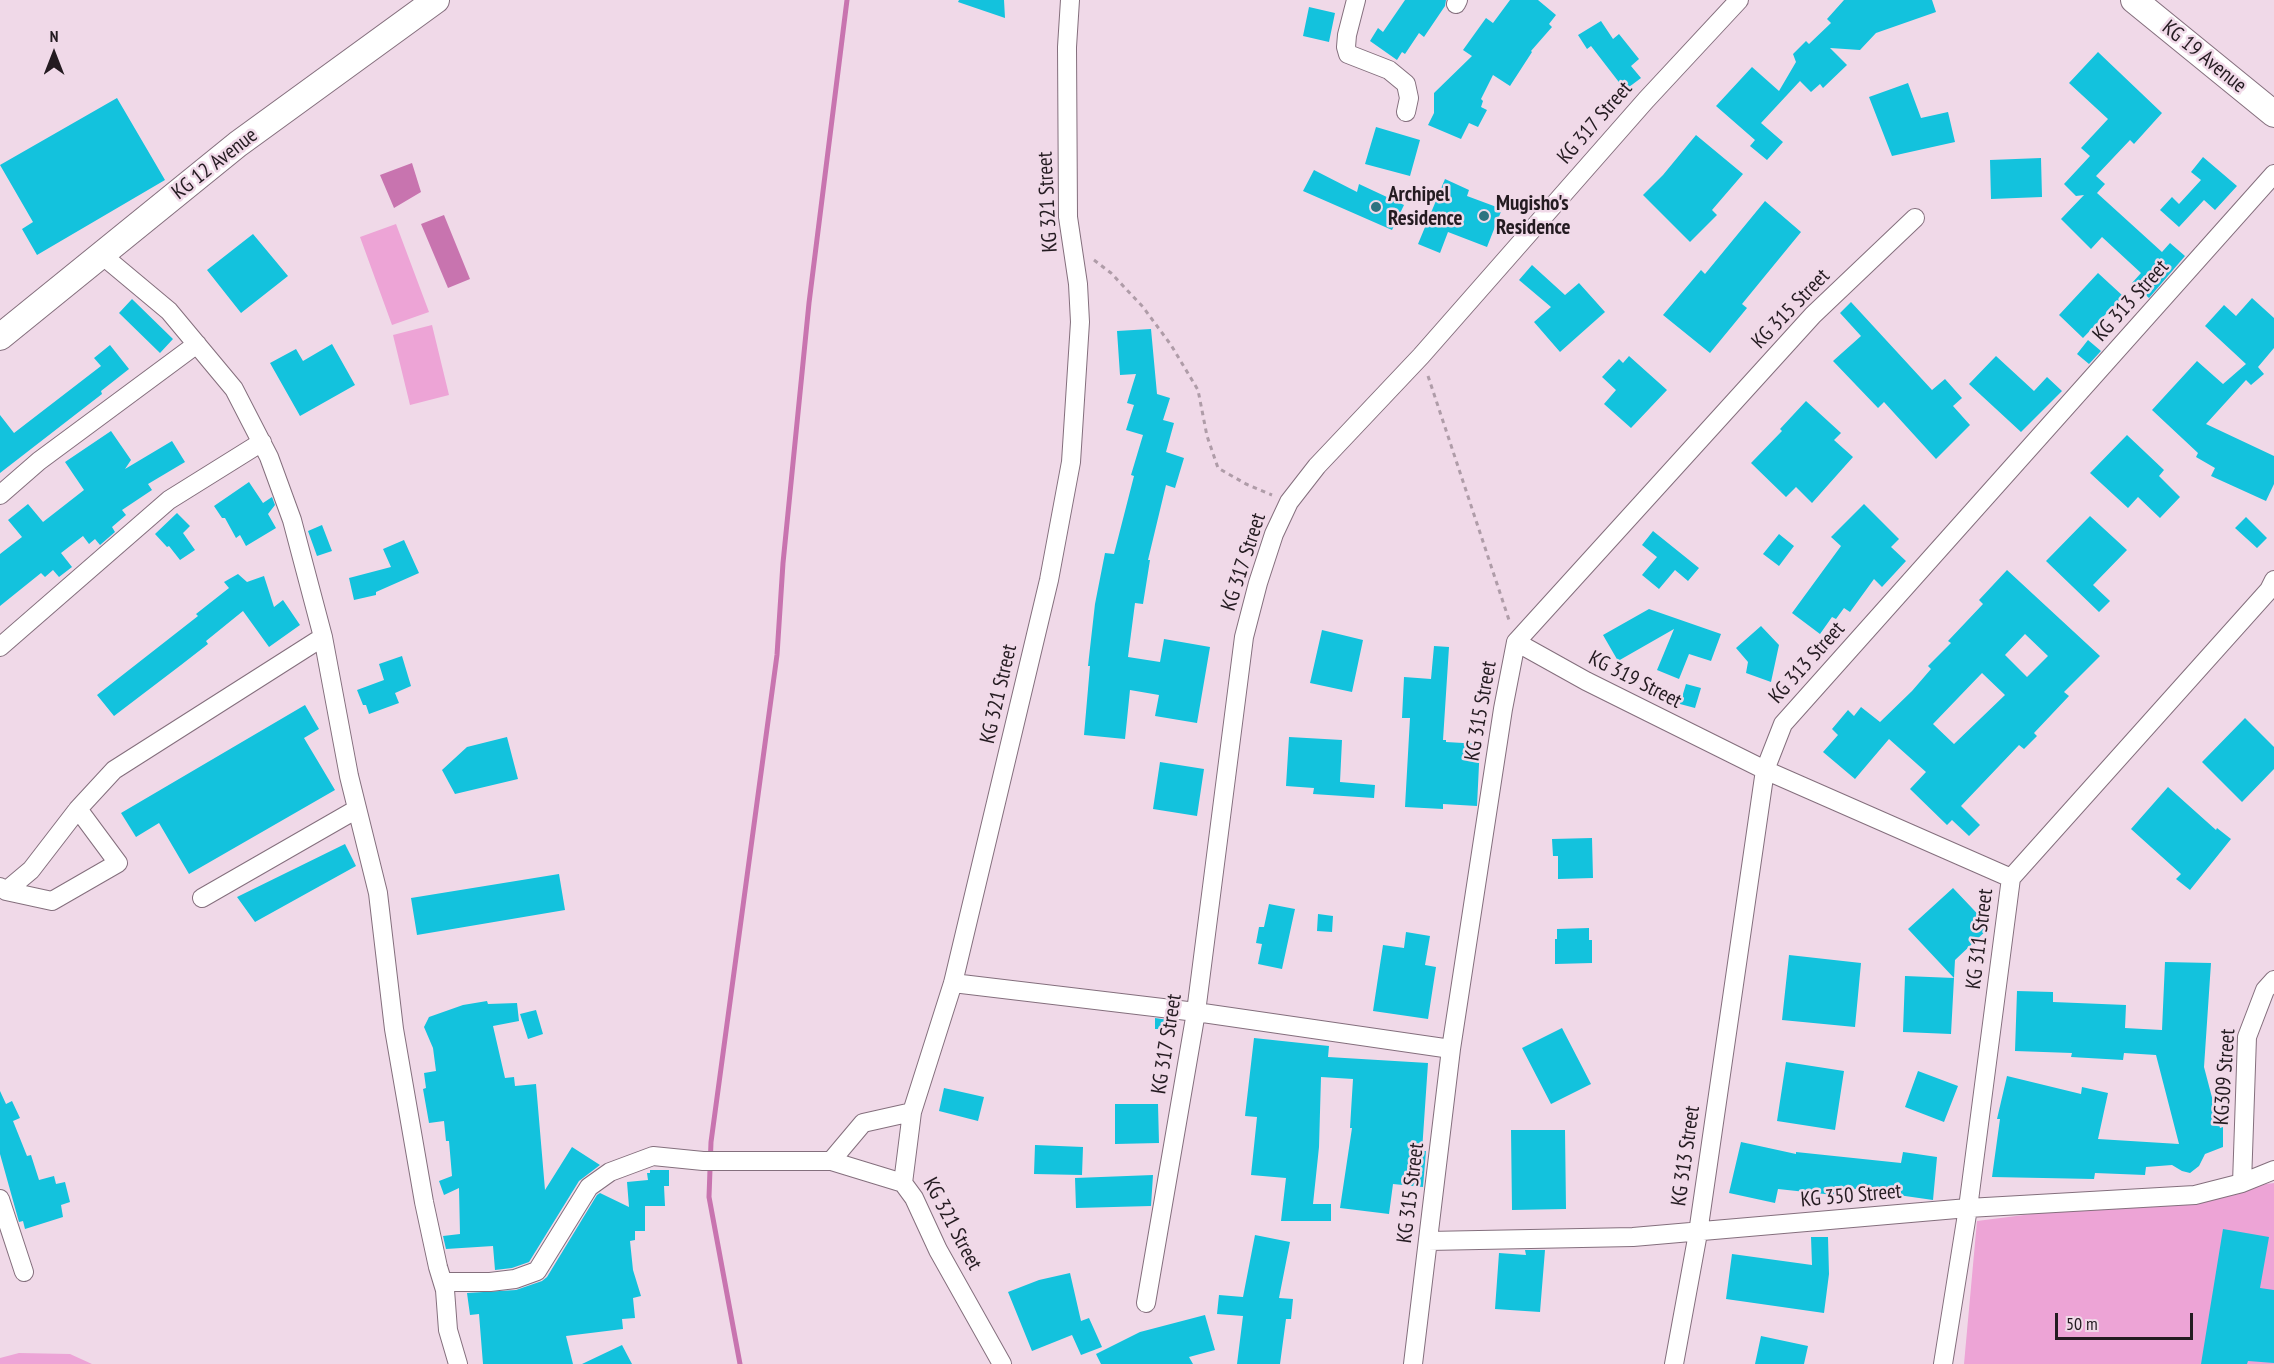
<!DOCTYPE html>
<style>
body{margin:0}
#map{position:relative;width:2274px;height:1364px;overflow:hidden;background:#f0d9e8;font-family:"PT Sans Narrow",sans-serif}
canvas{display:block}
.north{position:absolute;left:24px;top:24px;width:60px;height:60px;-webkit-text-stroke:4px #f0d9e8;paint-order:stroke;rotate:0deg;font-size:16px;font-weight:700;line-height:24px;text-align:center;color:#241b21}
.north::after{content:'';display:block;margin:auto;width:21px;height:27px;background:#241b21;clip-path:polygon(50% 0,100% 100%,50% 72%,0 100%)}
.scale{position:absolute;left:2055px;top:1313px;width:138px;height:27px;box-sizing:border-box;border:3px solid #241b21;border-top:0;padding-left:8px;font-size:18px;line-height:21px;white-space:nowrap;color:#241b21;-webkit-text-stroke:4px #f0d9e8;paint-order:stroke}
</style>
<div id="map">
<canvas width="2274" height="1364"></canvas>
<div class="north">N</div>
<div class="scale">50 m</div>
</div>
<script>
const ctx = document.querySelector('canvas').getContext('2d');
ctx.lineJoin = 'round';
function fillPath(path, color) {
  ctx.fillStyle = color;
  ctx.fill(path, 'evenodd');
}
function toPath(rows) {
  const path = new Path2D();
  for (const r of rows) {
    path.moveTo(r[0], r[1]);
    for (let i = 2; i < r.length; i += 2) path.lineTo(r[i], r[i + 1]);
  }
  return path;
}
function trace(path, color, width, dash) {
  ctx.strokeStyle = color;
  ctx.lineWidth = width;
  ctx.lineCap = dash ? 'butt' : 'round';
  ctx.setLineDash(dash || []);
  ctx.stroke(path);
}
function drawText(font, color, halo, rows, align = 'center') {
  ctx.font = font + ' "PT Sans Narrow",sans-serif';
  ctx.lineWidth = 5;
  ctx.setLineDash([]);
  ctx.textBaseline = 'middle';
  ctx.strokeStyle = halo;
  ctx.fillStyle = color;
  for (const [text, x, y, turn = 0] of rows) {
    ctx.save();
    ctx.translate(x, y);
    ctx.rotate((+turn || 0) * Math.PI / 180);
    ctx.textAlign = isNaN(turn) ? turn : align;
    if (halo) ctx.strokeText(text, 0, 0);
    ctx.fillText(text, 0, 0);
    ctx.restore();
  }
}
fillPath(toPath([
 [396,224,429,312,392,325,360,237],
 [432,325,449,395,410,405,393,335],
 [2274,1183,2274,1364,1964,1364,1977,1221],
 [19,1353,70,1354,92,1364,0,1364,0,1358]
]), '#eda4d6');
fillPath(toPath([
 [412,163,421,192,394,208,380,175],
 [444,215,470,279,448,288,421,224]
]), '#c874af');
trace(toPath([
 [740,1364,709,1197,711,1142,777,655,783,563,809,303,847,0]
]), '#c874af', 5);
fillPath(toPath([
 [959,0,1004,0,1005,18,958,2],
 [1405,0,1446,0,1445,6,1424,37,1419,33,1405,54,1402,52,1397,60,1370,41,1378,28,1383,32],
 [1510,0,1538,0,1556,15,1549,24,1552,27,1531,51,1532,52,1510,86,1493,75,1481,99,1483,101,1481,107,1487,110,1478,127,1469,123,1461,139,1428,125,1434,113,1434,93,1472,56,1463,50,1486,18,1493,23],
 [1844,0,1932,0,1936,12,1876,33,1860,50,1830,48,1847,65,1823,88,1820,84,1811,92,1800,81,1761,123,1783,142,1767,160,1750,146,1755,140,1716,106,1752,67,1779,91,1796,62,1793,54,1806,41,1809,44,1831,23,1827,19],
 [1309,7,1335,13,1329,42,1303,36],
 [1601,21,1613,39,1619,34,1639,59,1631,66,1641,78,1625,90,1591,46,1587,49,1578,35],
 [2098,52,2162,113,2134,144,2130,140,2096,176,2105,184,2097,193,2162,252,2170,243,2185,256,2149,298,2132,283,2141,273,2102,237,2091,249,2061,219,2084,195,2076,196,2064,184,2090,156,2081,148,2108,119,2069,83],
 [1908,83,1921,118,1948,112,1955,142,1892,156,1869,97],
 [117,98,165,180,37,255,22,229,33,222,0,165],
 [1376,127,1420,140,1410,176,1365,164],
 [1696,135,1743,174,1712,210,1717,215,1690,242,1643,195,1663,175],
 [2203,157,2237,186,2215,210,2204,200,2179,227,2160,210,2172,197,2179,204,2201,180,2191,172],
 [2041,158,2042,197,1991,199,1990,160],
 [1314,170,1357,192,1359,184,1404,205,1392,230,1303,191],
 [1445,179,1469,190,1467,196,1502,209,1487,247,1448,232,1440,253,1418,244],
 [1765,201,1801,232,1742,304,1747,308,1710,353,1663,315,1701,270,1705,274],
 [253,234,288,276,241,313,207,270],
 [1532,265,1565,295,1579,283,1605,312,1560,352,1534,322,1551,307,1519,280],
 [2098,273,2123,296,2083,338,2059,315],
 [2252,298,2274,318,2274,348,2258,367,2264,374,2251,385,2246,380,2206,424,2274,456,2274,484,2266,501,2211,476,2215,468,2196,457,2198,453,2152,410,2197,361,2223,384,2246,364,2205,326,2224,305,2236,316],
 [132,299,173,339,160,353,119,313],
 [1851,302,1932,390,1945,379,1962,398,1953,406,1970,425,1936,459,1884,402,1878,408,1833,361,1861,336,1840,313],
 [1151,329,1157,394,1170,398,1163,420,1174,423,1166,452,1184,458,1175,488,1166,485,1148,560,1150,560,1143,604,1135,603,1128,657,1160,662,1164,639,1210,647,1197,723,1155,716,1159,695,1130,690,1125,739,1084,735,1090,666,1088,666,1095,604,1105,553,1114,554,1134,476,1131,475,1143,435,1126,430,1134,405,1127,403,1136,374,1120,375,1117,331],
 [2088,340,2101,351,2089,364,2077,354],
 [332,344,355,385,300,416,270,363,296,349,303,361],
 [110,345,129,369,101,391,102,394,0,473,0,415,14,433,101,366,94,358],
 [1629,356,1667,390,1631,428,1604,404,1616,390,1602,377,1619,359,1623,363],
 [1996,356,2034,391,2047,377,2062,391,2021,432,1969,384],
 [1806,401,1841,433,1834,440,1853,457,1812,503,1796,487,1786,497,1751,463,1782,431,1780,429],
 [111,431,131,460,125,469,172,441,185,462,148,484,152,490,122,510,126,515,112,527,115,532,100,545,95,539,89,544,83,536,61,553,72,567,59,577,53,570,45,577,41,573,0,606,0,554,22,537,8,520,28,504,43,522,84,490,65,462],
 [2127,435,2164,470,2159,476,2180,497,2160,518,2138,497,2128,508,2090,473],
 [249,482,263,503,272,497,275,505,268,514,276,528,246,546,240,535,236,538,225,518,222,518,214,506],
 [1864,504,1899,539,1891,547,1906,561,1882,587,1874,579,1850,612,1844,608,1836,619,1832,617,1820,634,1792,613,1841,546,1831,537],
 [177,513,190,526,183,533,195,550,180,560,169,546,167,547,155,534],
 [2090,516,2127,550,2093,585,2110,601,2099,612,2046,561],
 [2246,517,2267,538,2257,548,2235,528],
 [322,525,332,551,317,556,308,531],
 [1653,531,1699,568,1688,581,1675,570,1659,589,1642,575,1657,557,1642,545],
 [1779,534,1794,546,1779,566,1763,554],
 [404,540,419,573,376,592,376,595,354,600,349,578,391,567,383,549],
 [2007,570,2100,656,2064,692,2069,696,2034,733,2037,736,2024,749,2019,745,1961,806,1980,825,1969,836,1952,820,1947,825,1910,789,1926,772,1889,739,1855,779,1823,752,1838,735,1832,729,1848,710,1854,716,1861,707,1880,722,1912,691,1931,669,1928,666,1951,643,1948,641,1983,604,1979,600],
 [2025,634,2048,656,2027,677,2005,655],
 [1982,673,2005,695,1954,744,1933,724],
 [238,574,247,582,264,576,274,607,283,600,300,625,269,647,243,611,206,641,208,644,181,665,114,716,97,695,198,616,196,614,229,588,224,582],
 [1649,609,1721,634,1711,661,1689,654,1679,679,1657,670,1674,629,1618,661,1603,635],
 [1761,626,1779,645,1771,682,1746,673,1748,662,1736,648],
 [1322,630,1363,640,1352,692,1310,683],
 [1434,646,1449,647,1443,740,1446,740,1446,742,1480,744,1477,806,1443,804,1443,809,1405,807,1410,718,1402,718,1404,677,1431,679],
 [402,656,411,686,395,693,399,703,369,714,366,705,363,705,357,690,384,680,379,664],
 [1686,684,1701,688,1695,708,1680,704],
 [305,705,319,729,304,738,335,790,189,874,159,823,136,837,121,813],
 [2245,718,2274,747,2274,769,2242,802,2202,762],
 [507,737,518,779,455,794,442,770,467,747],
 [1289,737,1342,740,1340,782,1375,785,1374,798,1313,794,1314,788,1286,786],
 [1160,762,1204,769,1197,816,1153,809],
 [2168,787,2216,830,2217,828,2231,839,2190,890,2176,879,2181,874,2131,829],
 [1592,838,1593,878,1558,879,1558,856,1553,856,1552,839],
 [345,844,356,866,255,922,237,897],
 [559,874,565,910,417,935,411,898],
 [1953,888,1990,927,1955,960,1954,978,1908,929],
 [1269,904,1295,909,1282,969,1258,964,1262,944,1256,943,1259,927,1264,927],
 [1318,914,1333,916,1332,932,1317,931],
 [1589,928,1589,940,1592,940,1592,963,1555,964,1555,939,1557,939,1557,929],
 [1406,932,1430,936,1425,965,1436,967,1428,1019,1373,1011,1383,945,1404,948],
 [1789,955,1861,963,1855,1027,1782,1020],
 [2165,962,2211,963,2204,1067,2220,1128,2223,1127,2223,1147,2205,1154,2199,1166,2190,1173,2182,1171,2172,1165,2146,1167,2145,1175,2095,1173,2094,1179,1992,1177,2000,1119,1997,1119,2007,1076,2081,1094,2082,1087,2108,1093,2098,1139,2179,1144,2156,1055,2124,1053,2123,1060,2071,1057,2072,1053,2015,1051,2017,991,2053,992,2053,1002,2126,1005,2125,1028,2162,1030],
 [1905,976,1954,978,1951,1034,1903,1032],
 [487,1001,488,1004,517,1003,519,1021,493,1026,505,1078,514,1077,515,1086,536,1084,545,1190,572,1147,600,1165,579,1181,529,1262,512,1268,495,1270,493,1246,446,1249,443,1236,460,1234,459,1188,444,1195,439,1181,452,1176,449,1141,446,1141,444,1121,429,1123,423,1089,426,1088,424,1073,436,1071,433,1048,424,1027,429,1017,463,1005],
 [536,1010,543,1034,528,1039,520,1014],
 [1155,1018,1176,1021,1176,1029,1155,1029],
 [1562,1028,1591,1084,1551,1104,1522,1048],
 [1254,1038,1329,1046,1328,1057,1428,1063,1422,1151,1426,1151,1423,1187,1393,1184,1389,1214,1340,1208,1352,1128,1350,1128,1353,1079,1321,1077,1319,1147,1313,1204,1331,1204,1331,1221,1281,1221,1286,1178,1251,1175,1257,1117,1245,1116],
 [1786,1062,1844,1071,1835,1130,1777,1121],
 [1918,1071,1958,1086,1944,1122,1905,1107],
 [944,1088,984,1097,978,1121,939,1111],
 [0,1091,6,1104,12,1101,20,1118,13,1121,27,1156,31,1155,39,1180,54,1176,56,1184,65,1182,70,1202,61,1205,63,1217,25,1229,23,1221,19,1222,0,1154],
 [1115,1104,1158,1104,1159,1143,1115,1144],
 [1511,1130,1565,1130,1566,1209,1512,1210],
 [1741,1142,1796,1154,1796,1152,1901,1163,1903,1152,1937,1157,1933,1200,1835,1186,1834,1195,1778,1189,1775,1203,1729,1193],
 [1035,1145,1083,1147,1082,1175,1034,1174],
 [650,1170,669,1170,669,1186,664,1186,665,1206,645,1206,645,1231,635,1231,635,1240,630,1241,633,1270,641,1296,633,1298,635,1318,622,1319,623,1329,566,1336,573,1364,483,1364,479,1314,470,1315,467,1293,516,1290,542,1281,547,1277,597,1195,600,1193,629,1207,627,1182,648,1180,647,1173,650,1173],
 [1153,1175,1151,1206,1076,1208,1075,1178],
 [2223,1229,2269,1237,2260,1288,2274,1290,2274,1363,2248,1361,2247,1364,2201,1364],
 [1255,1235,1290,1242,1279,1298,1293,1299,1291,1319,1286,1319,1280,1364,1237,1364,1243,1316,1217,1314,1219,1295,1243,1297],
 [1811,1237,1828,1237,1829,1274,1824,1313,1726,1299,1732,1254,1812,1265],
 [1525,1250,1545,1250,1540,1312,1495,1309,1499,1253,1526,1255],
 [1070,1273,1081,1321,1089,1318,1102,1347,1081,1355,1072,1335,1032,1351,1008,1292,1039,1280],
 [1205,1315,1215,1350,1189,1357,1193,1364,1101,1364,1096,1354,1140,1332],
 [1761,1336,1808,1346,1804,1364,1755,1364],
 [622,1345,632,1364,582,1364]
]), '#13c2dd');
const street = toPath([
 [1356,0,1347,35,1346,47,1348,54,1389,70,1406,84,1409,98,1406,112],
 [1456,4,1458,0],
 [102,255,169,311,234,389,269,457,292,520,323,637,349,776,378,893,394,1029,424,1202,438,1267,445,1290,448,1330,458,1364],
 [0,495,39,461,197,344],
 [1516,642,1586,681,1765,770,2011,878],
 [0,647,169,500,262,442],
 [0,887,6,891,52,901,118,863,78,809],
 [6,891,31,870,78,809,114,770,323,637],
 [202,898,357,809],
 [953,983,1196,1012,1451,1049],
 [831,1161,863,1123,912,1112],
 [2242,1183,2247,1037,2265,990,2274,980],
 [0,1199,24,1272],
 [1428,1241,1633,1237,1968,1208,2195,1195,2242,1183,2274,1170],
 [443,1282,490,1282,515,1279,537,1271,589,1187,610,1172,653,1156,703,1161,831,1161,903,1183],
 [1146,1303,1196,1012,1244,637,1258,583,1274,534,1289,502,1317,466,1421,356,1646,100,1739,0],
 [1002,1364,938,1250,914,1198,903,1183,912,1112,953,983,1049,580,1071,462,1080,322,1078,284,1068,217,1067,47,1070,0],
 [1413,1364,1451,1049,1503,709,1516,642,1813,315,1915,218],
 [1674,1364,1698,1233,1765,770,1783,724,2274,174],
 [1943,1364,1968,1208,2011,878,2269,590,2274,580]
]);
const secondary = toPath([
 [2134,0,2274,114],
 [0,337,238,144,436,0]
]);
trace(street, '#846f7d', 20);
trace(secondary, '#846f7d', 28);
trace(toPath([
 [1094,260,1111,273,1143,307,1171,345,1198,390,1207,436,1218,468,1246,484,1272,495],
 [1428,376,1510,623]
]), '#af9ca8', 3, [4.5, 4.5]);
trace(street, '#fff', 18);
trace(secondary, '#fff', 26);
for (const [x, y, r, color] of [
 [1376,207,6,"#2d7381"],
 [1484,216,6,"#2d7381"]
]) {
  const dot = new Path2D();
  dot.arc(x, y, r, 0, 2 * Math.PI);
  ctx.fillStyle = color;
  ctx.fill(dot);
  trace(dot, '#f0d9e8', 2);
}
drawText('21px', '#241b21', '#f0d9e8', [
 ["KG 19 Avenue",2204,57,39],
 ["KG 317 Street",1595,123,-49],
 ["KG 12 Avenue",215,164,-38],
 ["KG 321 Street",1048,202,-93],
 ["KG 313 Street",2131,301,-48],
 ["KG 315 Street",1791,309,-46],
 ["KG 317 Street",1244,562,-72],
 ["KG 313 Street",1807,663,-48],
 ["KG 319 Street",1635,680,27],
 ["KG 321 Street",999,694,-77],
 ["KG 315 Street",1481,711,-80],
 ["KG 311 Street",1980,939,-83],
 ["KG 317 Street",1167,1044,-81],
 ["KG309 Street",2225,1077,-86],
 ["KG 313 Street",1686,1156,-82],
 ["KG 315 Street",1411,1193,-83],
 ["KG 350 Street",1851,1196,-5],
 ["KG 321 Street",952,1224,62]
]);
drawText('bold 21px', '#241b21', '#f0d9e8', [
 ["Archipel",1388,195],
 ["Residence",1388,219],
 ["Mugisho's",1496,204],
 ["Residence",1496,228]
], 'left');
</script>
